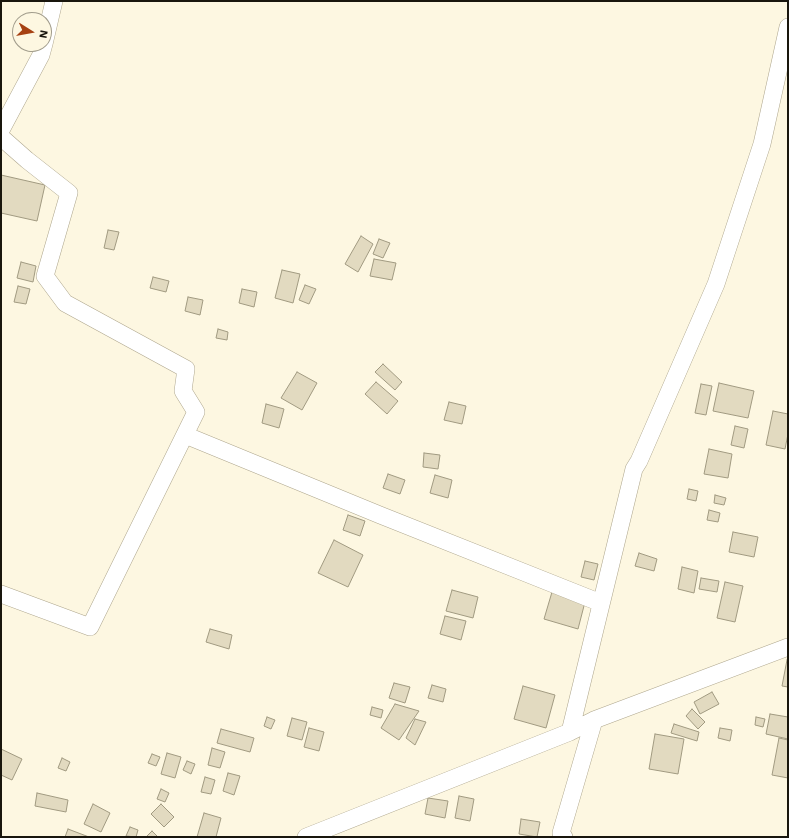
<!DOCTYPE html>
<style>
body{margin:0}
#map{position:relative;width:789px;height:838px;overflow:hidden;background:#fdf7e1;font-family:"Work Sans",sans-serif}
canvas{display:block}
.frame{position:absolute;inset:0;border:2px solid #19160d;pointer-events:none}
.north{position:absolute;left:12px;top:12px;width:40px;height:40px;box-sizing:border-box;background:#fdf7e1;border:1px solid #a29d8c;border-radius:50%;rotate:101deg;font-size:11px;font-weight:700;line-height:16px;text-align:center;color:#19160d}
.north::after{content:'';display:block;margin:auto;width:14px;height:18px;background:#a64112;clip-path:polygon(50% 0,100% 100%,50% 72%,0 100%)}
</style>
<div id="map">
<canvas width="789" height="838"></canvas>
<div class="frame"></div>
<div class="north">N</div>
</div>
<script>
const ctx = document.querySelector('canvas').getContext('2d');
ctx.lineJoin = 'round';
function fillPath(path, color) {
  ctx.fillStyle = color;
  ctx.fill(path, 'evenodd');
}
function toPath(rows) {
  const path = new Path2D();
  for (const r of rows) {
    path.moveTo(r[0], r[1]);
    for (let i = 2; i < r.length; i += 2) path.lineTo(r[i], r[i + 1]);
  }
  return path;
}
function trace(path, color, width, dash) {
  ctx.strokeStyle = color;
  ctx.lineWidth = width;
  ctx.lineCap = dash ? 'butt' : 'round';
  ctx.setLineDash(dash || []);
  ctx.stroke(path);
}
const building = toPath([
 [1,175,45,185,37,221,1,213,1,175],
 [108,230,119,232,114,250,104,248,108,230],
 [361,236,373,244,358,272,345,264,361,236],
 [379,239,390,243,383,258,373,254,379,239],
 [374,259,396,263,392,280,370,276,374,259],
 [21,262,36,266,33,282,17,278,21,262],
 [282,270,300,274,293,303,275,298,282,270],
 [153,277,169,281,166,292,150,288,153,277],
 [305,285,316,289,309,304,299,300,305,285],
 [18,286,30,289,26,304,14,302,18,286],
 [242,289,257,292,254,307,239,303,242,289],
 [188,297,203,300,200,315,185,311,188,297],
 [218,329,228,332,227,340,216,338,218,329],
 [383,364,402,382,395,390,375,372,383,364],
 [297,372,317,383,302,410,281,398,297,372],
 [376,382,398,401,387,414,365,394,376,382],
 [719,383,754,391,748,418,713,411,719,383],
 [701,384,712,386,706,415,695,413,701,384],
 [449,402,466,406,462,424,444,420,449,402],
 [266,404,284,409,279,428,262,423,266,404],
 [773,411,788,414,788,434,785,449,766,445,773,411],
 [735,426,748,429,744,448,731,445,735,426],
 [709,449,732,454,728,478,704,474,709,449],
 [424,453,440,455,438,469,423,467,424,453],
 [388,474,405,480,400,494,383,488,388,474],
 [435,475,452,480,448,498,430,493,435,475],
 [689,489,698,491,696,501,687,499,689,489],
 [715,495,726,498,724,505,714,503,715,495],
 [709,510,720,513,718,522,707,520,709,510],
 [348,515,365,521,360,536,343,530,348,515],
 [733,532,758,537,754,557,729,552,733,532],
 [334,540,363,555,348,587,318,573,334,540],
 [639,553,657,559,654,571,635,566,639,553],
 [585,561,598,564,594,580,581,577,585,561],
 [682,567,698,571,694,593,678,589,682,567],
 [701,578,719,581,717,592,699,589,701,578],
 [725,582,743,586,735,622,717,618,725,582],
 [452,590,478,597,473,618,446,611,452,590],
 [552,592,585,602,578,629,544,619,552,592],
 [445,616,466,621,461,640,440,634,445,616],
 [210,629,232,635,229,649,206,642,210,629],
 [787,660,788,661,788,687,782,686,787,660],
 [394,683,410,687,405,703,389,698,394,683],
 [432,685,446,689,443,702,428,698,432,685],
 [523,686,555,695,546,728,514,719,523,686],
 [712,692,719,704,700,714,694,702,712,692],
 [395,704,419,711,399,740,381,728,395,704],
 [372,707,383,710,381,718,370,715,372,707],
 [692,709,705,722,698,729,686,716,692,709],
 [770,714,788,717,788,739,766,734,770,714],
 [267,717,275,720,271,729,264,726,267,717],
 [756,717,765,719,763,727,755,725,756,717],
 [292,718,307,722,302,740,287,736,292,718],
 [415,719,426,722,415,745,406,738,415,719],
 [674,724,699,732,697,741,671,733,674,724],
 [309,728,324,732,319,751,304,747,309,728],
 [720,728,732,730,730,741,718,738,720,728],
 [221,729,254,738,250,752,217,743,221,729],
 [655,734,684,739,678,774,649,769,655,734],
 [779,738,788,740,788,778,772,775,779,738],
 [212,748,225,752,220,768,208,765,212,748],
 [1,749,22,759,12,780,1,775,1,749],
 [167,753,181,757,175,778,161,774,167,753],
 [152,754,160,757,156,766,148,763,152,754],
 [62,758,70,762,66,771,58,768,62,758],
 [187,761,195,764,191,774,183,770,187,761],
 [228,773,240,776,234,795,223,791,228,773],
 [205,777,215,780,211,794,201,792,205,777],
 [161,789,169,793,165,802,157,799,161,789],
 [37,793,68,800,66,812,35,806,37,793],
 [459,796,474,799,470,821,455,818,459,796],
 [428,798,448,801,445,818,425,814,428,798],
 [93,804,110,813,101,832,84,824,93,804],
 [161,804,174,817,164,827,151,814,161,804],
 [204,813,221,818,216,837,197,837,204,813],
 [521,819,540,822,537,837,519,834,521,819],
 [130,827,138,830,136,837,126,836,130,827],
 [68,829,89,837,65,837,68,829],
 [152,831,158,837,146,837,152,831]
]);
fillPath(building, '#e2dac0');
trace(building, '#a19a81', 1);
const street = toPath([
 [44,44,54,1],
 [1,130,41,55,44,44],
 [1,137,27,160,69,193,45,276,65,303,186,369,183,391,196,412,90,627,1,594],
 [185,435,380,515,601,603],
 [570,732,634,469,639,461,716,284,762,144,788,27],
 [306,837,570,732,594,720,788,647],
 [564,837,561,833,594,720]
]);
trace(street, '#aea68d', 18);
trace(street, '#fff', 17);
</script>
